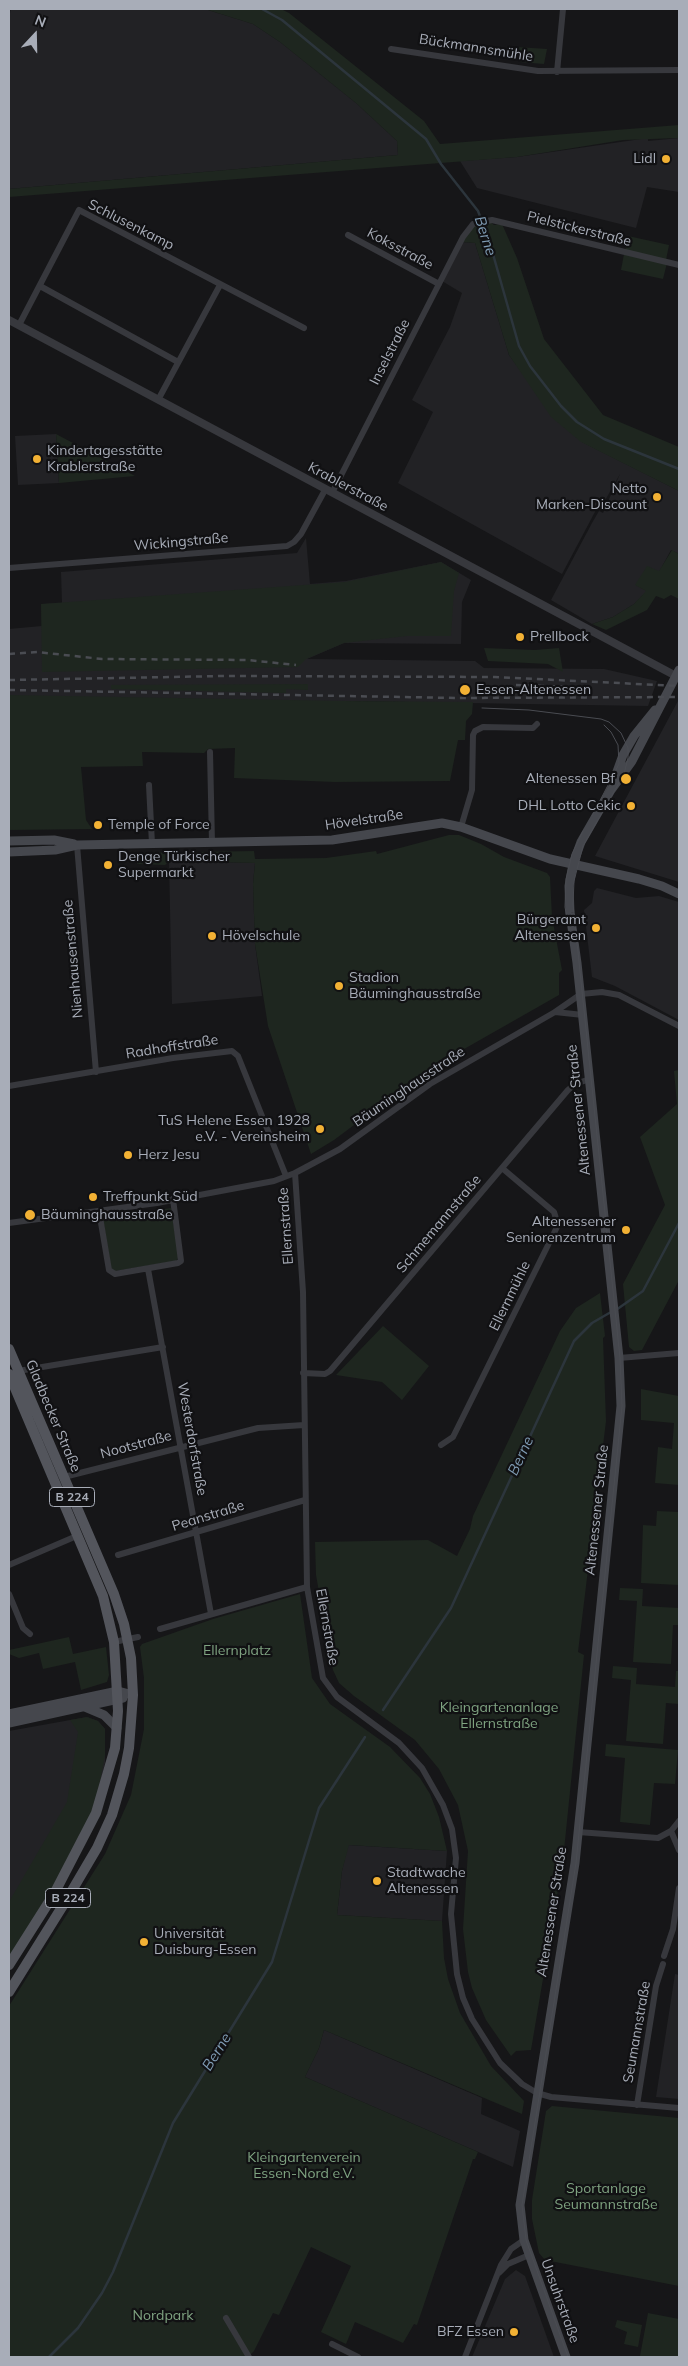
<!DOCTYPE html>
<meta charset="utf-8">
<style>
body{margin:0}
#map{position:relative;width:688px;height:2366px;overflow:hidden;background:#161618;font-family:Mulish,sans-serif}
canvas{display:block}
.frame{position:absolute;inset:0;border:10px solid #a8adb8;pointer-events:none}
.north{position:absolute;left:10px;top:10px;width:50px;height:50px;-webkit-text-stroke:4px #111113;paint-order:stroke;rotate:21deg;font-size:14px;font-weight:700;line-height:20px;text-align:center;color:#a8adb8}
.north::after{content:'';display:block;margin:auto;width:18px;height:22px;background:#a8adb8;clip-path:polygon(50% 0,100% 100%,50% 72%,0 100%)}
</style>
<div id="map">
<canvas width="688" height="2366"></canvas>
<div class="frame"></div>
<div class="north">N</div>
</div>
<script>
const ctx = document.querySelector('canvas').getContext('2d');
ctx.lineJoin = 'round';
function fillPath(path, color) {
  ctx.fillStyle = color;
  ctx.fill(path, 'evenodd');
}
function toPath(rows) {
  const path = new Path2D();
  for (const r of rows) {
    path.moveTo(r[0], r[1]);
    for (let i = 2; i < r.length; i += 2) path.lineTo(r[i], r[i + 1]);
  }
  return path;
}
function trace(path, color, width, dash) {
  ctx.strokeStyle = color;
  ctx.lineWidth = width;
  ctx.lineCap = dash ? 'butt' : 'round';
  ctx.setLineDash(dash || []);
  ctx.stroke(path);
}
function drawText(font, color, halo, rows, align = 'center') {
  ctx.font = font + ' Mulish,sans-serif';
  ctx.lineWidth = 4.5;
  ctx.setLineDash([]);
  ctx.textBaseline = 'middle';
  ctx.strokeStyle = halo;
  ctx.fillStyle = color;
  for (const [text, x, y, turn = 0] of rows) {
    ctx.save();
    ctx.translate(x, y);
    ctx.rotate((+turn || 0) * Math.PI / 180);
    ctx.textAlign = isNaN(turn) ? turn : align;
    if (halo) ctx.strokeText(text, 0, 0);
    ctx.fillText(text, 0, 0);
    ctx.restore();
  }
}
fillPath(toPath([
 [11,9,205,9,253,24,280,42,356,103,397,141,398,155,9,189,9,17],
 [648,138,648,141,679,138,679,192,647,187,636,228,477,188,460,161,517,157],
 [462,242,475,243,509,355,531,385,582,442,679,491,679,554,671,550,659,572,636,585,647,591,634,604,613,617,592,624,551,600,592,523,599,511,603,513,620,474,603,504,596,510,562,574,398,483,433,412,412,400,450,327,462,293,442,281],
 [56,434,59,483,18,485,15,436],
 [306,538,310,584,346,581,441,562,471,580,462,602,461,644,344,643,307,659,475,661,484,668,604,669,657,681,648,706,347,701,9,716,9,629,42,626,41,604,62,603,61,572,297,553],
 [679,699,679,882,595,856],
 [169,861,255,863,253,884,255,944,262,996,172,1004],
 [597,888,636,898,659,896,679,902,679,1020,615,986,592,977,584,910,592,903,594,891],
 [87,1717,98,1721,105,1729,105,1763,99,1788,9,1950,9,1731],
 [348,1845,447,1851,442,1921,337,1915,342,1871],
 [675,1974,679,1975,679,2099,656,2097],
 [324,2030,482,2098,481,2114,520,2131,513,2167,305,2077,319,2048],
 [516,2270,525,2276,554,2357,472,2357,505,2279]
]), '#222225');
fillPath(toPath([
 [205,9,281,9,289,13,424,121,440,144,679,125,679,138,623,140,517,157,9,197,9,189,398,155,397,141,356,103,280,42,253,24],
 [517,47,547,49,544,64,520,62],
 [489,221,494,225,502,224,517,258,544,339,603,415,679,447,679,491,581,442,551,417,509,355,475,243,462,242,474,225],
 [628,236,669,245,666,260,625,251],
 [624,254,667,263,663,279,621,270],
 [56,434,135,476,59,483],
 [672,550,679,554,679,599,671,595,664,599,656,596,647,610,606,630,592,624,613,617,634,604,646,591,635,585,647,566,659,571],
 [441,562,459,573,454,591,451,636,407,636,344,643,306,659,298,667,42,672,41,604,345,582],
 [484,648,535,650,559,648,563,672,548,664,488,661],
 [308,684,308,690,286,689,286,693,111,689,111,685],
 [9,695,346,701,473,702,472,714,466,721,465,740,458,740,450,781,335,782,234,778,235,748,208,749,204,753,142,752,143,766,81,767,86,820,92,829,9,830],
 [449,835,459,835,481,844,504,857,547,873,550,877,552,917,562,970,559,973,559,995,429,1069,334,1140,311,1154,268,1026,255,944,253,884,255,863,169,861,165,865,137,864,136,853,254,851,255,859,326,858,376,851,377,854],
 [679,1070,679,1280,642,1350,634,1351,629,1347,623,1284,665,1205,640,1137,677,1104,674,1071],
 [171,1208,179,1257,176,1261,115,1271,111,1268,103,1219],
 [600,1293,605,1336,603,1338,606,1421,578,1652,584,1655,563,1860,531,2050,516,2051,511,2056,486,2020,472,1988,468,1972,463,1929,468,1851,458,1805,439,1769,415,1740,354,1696,339,1683,333,1670,316,1575,315,1542,428,1540,457,1556,470,1529,473,1516,560,1331,576,1308],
 [383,1326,429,1366,402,1400,382,1382,336,1375],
 [641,1389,679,1396,679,1485,655,1483,658,1447,672,1449,674,1423,641,1420],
 [657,1511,679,1512,679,1585,641,1583,643,1525,656,1526],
 [620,1588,643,1589,642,1606,679,1608,679,1625,673,1625,671,1664,633,1662,637,1601,619,1600],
 [300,1594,312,1678,330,1704,390,1747,420,1778,430,1794,439,1817,447,1851,349,1845,342,1871,337,1915,442,1921,444,1958,448,1979,460,2013,491,2066,524,2101,522,2114,324,2030,319,2048,305,2077,478,2152,475,2159,473,2159,417,2325,414,2324,403,2343,355,2322,346,2344,321,2332,351,2266,311,2247,279,2315,273,2313,254,2351,248,2357,9,2357,9,2006,105,1854,131,1795,144,1729,144,1678,140,1647,142,1644,213,1619],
 [69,1637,73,1654,106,1647,109,1675,107,1682,81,1690,75,1662,43,1669,39,1653,19,1658,9,1654,9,1650],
 [613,1666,637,1668,636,1684,675,1687,676,1671,679,1671,679,1704,666,1703,663,1744,626,1741,631,1680,612,1678],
 [87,1717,98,1721,105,1729,105,1755,94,1813,82,1838,9,1963,9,1902,67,1802,78,1732,70,1720],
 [606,1744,678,1750,675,1784,654,1783,650,1825,620,1822,625,1758,605,1756],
 [552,2106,679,2118,679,2286,545,2260,539,2253,532,2219,532,2200,546,2111],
 [648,2313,679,2319,679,2357,640,2356],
 [617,2320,642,2325,638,2347,624,2344,627,2332,615,2327]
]), '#1e261f');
trace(toPath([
 [262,9,282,20,426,139,441,164,478,211,489,240,519,346,530,366,561,406,577,422,604,439,679,469],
 [616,1310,643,1291,679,1223],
 [383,1710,451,1608,574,1341,592,1323,611,1312],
 [49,2357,78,2328,102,2293,113,2272,173,2123,272,1962,319,1808,365,1737]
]), '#2c353c', 2.5);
trace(toPath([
 [391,49,538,71,679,70],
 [557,72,563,9],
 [348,235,439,284],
 [40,286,178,362],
 [19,325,79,210,304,328],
 [158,400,220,285],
 [332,493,463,237,473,224,492,220,679,265],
 [9,568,287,546,294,542,301,534,325,490],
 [210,752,212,843],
 [149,785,152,844],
 [461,827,472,790,473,735,475,731,483,727,533,728,537,724],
 [77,845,96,1072],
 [555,1012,583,1015],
 [9,1086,173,1058,232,1051,238,1056,286,1176],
 [295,1173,303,1292,307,1587,323,1678,337,1697,399,1743,422,1768,443,1805,452,1829,456,1858,451,1914,457,1974,463,1998,472,2019,500,2063,522,2084,537,2093,551,2097,679,2108],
 [99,1211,109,1270,115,1274,178,1263,181,1261,173,1199],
 [9,1223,157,1203,274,1181,295,1173,340,1149,430,1084,555,1012,581,994,602,992,619,995,679,1026],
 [148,1269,211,1614],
 [619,1358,679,1353],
 [18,1371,163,1347],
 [303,1373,325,1374,330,1371,568,1090,575,1084,590,1079],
 [441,1445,453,1437,558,1225,554,1212,502,1168],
 [64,1477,258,1428,304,1425],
 [118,1555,305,1500],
 [9,1565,79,1535],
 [9,1594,23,1628,30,1634],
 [160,1629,307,1587],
 [114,1642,138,1637],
 [671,1831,679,1850],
 [578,1832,658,1838,671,1831,679,1821],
 [664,1956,673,1929,679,1888],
 [637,2105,656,1986,663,1964],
 [499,2273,508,2264,529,2255],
 [226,2318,249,2357],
 [332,2344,358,2357],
 [465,2357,501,2265,511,2249,524,2240]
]), '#37383d', 6);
trace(toPath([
 [9,320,676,676]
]), '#37383d', 8);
trace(toPath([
 [614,780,623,755,634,736,655,710],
 [9,841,54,840,74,844],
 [9,852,55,850,77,845,332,840,442,823,461,827,550,859,639,879,662,886,679,894],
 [85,1707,104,1715,117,1728],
 [9,1714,118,1691,133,1695],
 [9,1723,123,1698],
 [566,2357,524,2240,520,2205,575,1863,621,1406,619,1358,577,963,570,913,569,886,573,864,581,842,611,790,632,761,679,670]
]), '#45474d', 9);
trace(toPath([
 [9,1349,114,1594,124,1624,131,1658,133,1695,129,1748,124,1774,112,1815,97,1848,67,1899,9,1992],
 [9,1374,103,1596,114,1642,118,1711,115,1748,96,1813,54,1894,9,1965]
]), '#53555c', 10);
trace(toPath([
 [482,708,529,710,601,719,609,722,621,733,628,748,628,758,624,774,583,846,574,881,573,904,620,1358,622,1406,576,1863,522,2205,526,2240,568,2357],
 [592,816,619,764,618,745,611,732,604,725],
 [569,930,565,907,566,879,572,854,583,831]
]), '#4a4c52', 1);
trace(toPath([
 [9,654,37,652,102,659,247,660,296,665],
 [9,680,224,676,495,677,679,686],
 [516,685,574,687],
 [9,690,457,698,679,697]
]), '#4a4c52', 2.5, [6, 5]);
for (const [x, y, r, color] of [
 [666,159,5,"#f2b134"],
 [37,459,5,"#f2b134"],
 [657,497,5,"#f2b134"],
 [520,637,5,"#f2b134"],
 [465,690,6,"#f2b134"],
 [626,779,6,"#f2b134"],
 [631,806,5,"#f2b134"],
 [98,825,5,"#f2b134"],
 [108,865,5,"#f2b134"],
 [596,928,5,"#f2b134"],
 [212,936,5,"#f2b134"],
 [339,986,5,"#f2b134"],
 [320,1129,5,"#f2b134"],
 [128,1155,5,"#f2b134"],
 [93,1197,5,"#f2b134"],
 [30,1215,6,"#f2b134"],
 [626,1230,5,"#f2b134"],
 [377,1881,5,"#f2b134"],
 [144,1942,5,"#f2b134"],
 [514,2332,5,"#f2b134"]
]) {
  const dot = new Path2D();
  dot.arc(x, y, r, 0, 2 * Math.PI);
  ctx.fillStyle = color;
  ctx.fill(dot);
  trace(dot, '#111113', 2);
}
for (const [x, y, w] of [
 [72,1497,45],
 [68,1898,45]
]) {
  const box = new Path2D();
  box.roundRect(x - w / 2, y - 9.5, w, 19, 4);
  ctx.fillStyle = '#111113';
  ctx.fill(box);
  trace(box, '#a8adb8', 1);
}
drawText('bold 12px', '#a8adb8', null, [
 ["B 224",72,1497],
 ["B 224",68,1898]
]);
drawText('14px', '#a8adb8', '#111113', [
 ["Bückmannsmühle",476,48,9],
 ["Schlusenkamp",131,225,27],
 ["Pielstickerstraße",579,229,14],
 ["Koksstraße",400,249,28],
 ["Inselstraße",390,352,-63],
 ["Krablerstraße",348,487,28],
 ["Wickingstraße",181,542,-5],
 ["Hövelstraße",364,820,-8],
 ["Nienhausenstraße",73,959,-95],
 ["Radhoffstraße",172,1047,-9],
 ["Bäuminghausstraße",409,1087,-34],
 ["Altenessener Straße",579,1110,-96],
 ["Schmemannstraße",439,1224,-50],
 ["Ellernstraße",286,1226,-94],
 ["Ellernmühle",510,1296,-64],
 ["Gladbecker Straße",53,1416,67],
 ["Westerdorfstraße",192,1439,80],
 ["Nootstraße",136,1445,-15],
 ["Altenessener Straße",597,1510,-84],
 ["Peanstraße",208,1516,-17],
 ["Ellernstraße",327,1627,80],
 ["Altenessener Straße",552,1912,-81],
 ["Seumannstraße",637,2032,-80],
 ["Unsuhrstraße",560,2301,70]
]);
drawText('14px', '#a8adb8', '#111113', [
 ["Lidl",656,159,"right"],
 ["Kindertagesstätte",47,451],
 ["Krablerstraße",47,467],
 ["Netto",647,489,"right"],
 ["Marken-Discount",647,505,"right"],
 ["Prellbock",530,637],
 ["Essen-Altenessen",476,690],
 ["Altenessen Bf",615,779,"right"],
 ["DHL Lotto Cekic",621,806,"right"],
 ["Temple of Force",108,825],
 ["Denge Türkischer",118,857],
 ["Supermarkt",118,873],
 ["Bürgeramt",586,920,"right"],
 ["Altenessen",586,936,"right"],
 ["Hövelschule",222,936],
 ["Stadion",349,978],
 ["Bäuminghausstraße",349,994],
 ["TuS Helene Essen 1928",310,1121,"right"],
 ["e.V. - Vereinsheim",310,1137,"right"],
 ["Herz Jesu",138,1155],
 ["Treffpunkt Süd",103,1197],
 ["Bäuminghausstraße",41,1215],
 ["Altenessener",616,1222,"right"],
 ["Seniorenzentrum",616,1238,"right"],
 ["Stadtwache",387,1873],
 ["Altenessen",387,1889],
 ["Universität",154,1934],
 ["Duisburg-Essen",154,1950],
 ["BFZ Essen",504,2332,"right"]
], 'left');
drawText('14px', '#7fa381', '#111113', [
 ["Ellernplatz",237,1651],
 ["Kleingartenanlage",499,1708],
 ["Ellernstraße",499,1724],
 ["Kleingartenverein",304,2158],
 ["Essen-Nord e.V.",304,2174],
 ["Sportanlage",606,2189],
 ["Seumannstraße",606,2205],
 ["Nordpark",163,2316]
]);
drawText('italic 15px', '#7f9bb3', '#111113', [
 ["Berne",485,236,72],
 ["Berne",521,1456,-65],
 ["Berne",217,2052,-58]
]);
</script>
